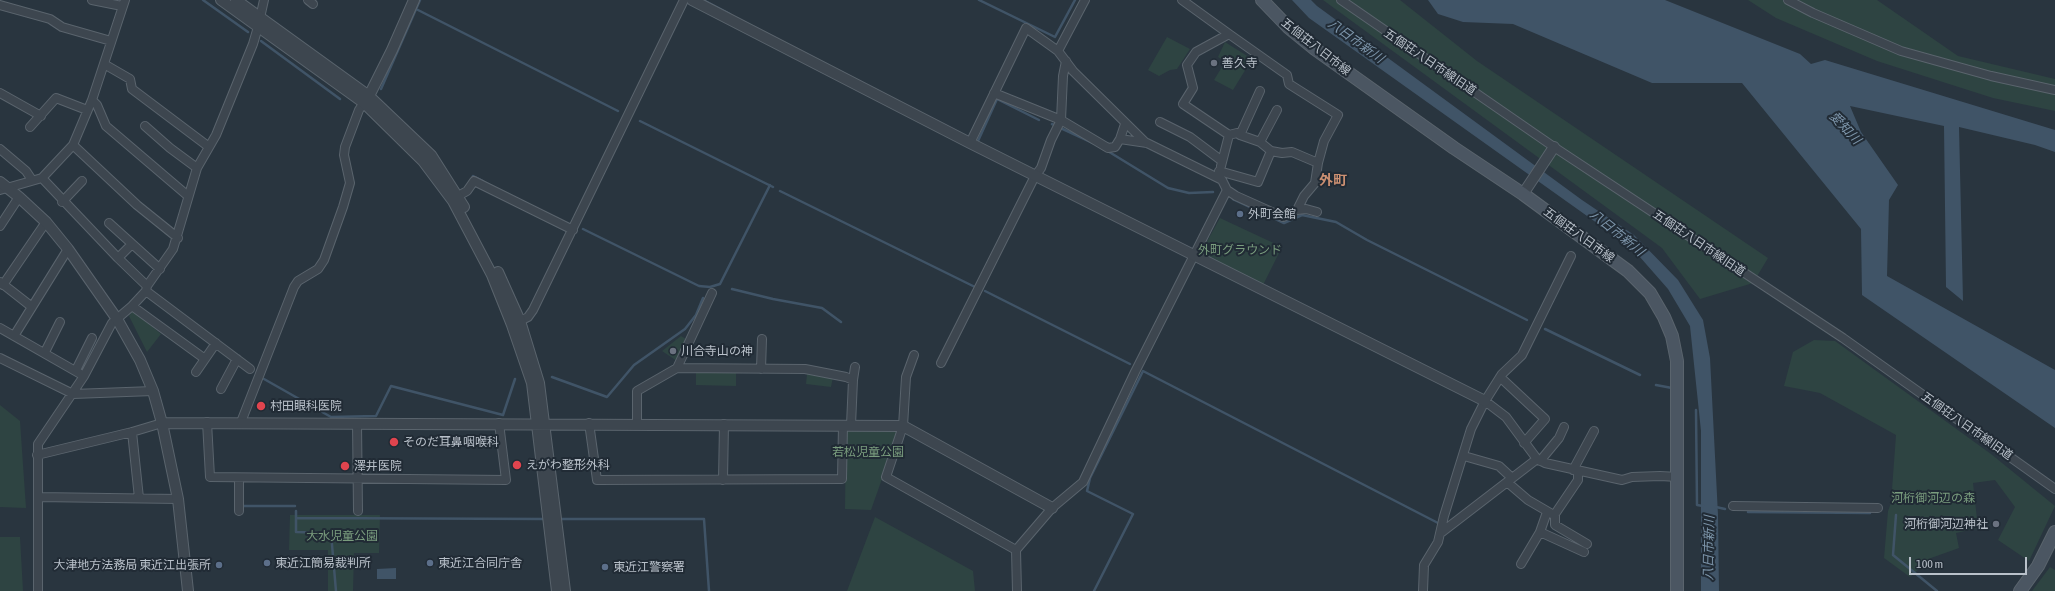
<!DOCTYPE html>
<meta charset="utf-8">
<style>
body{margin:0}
#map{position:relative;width:2055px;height:591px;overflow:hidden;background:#29353f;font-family:"Asap Condensed",sans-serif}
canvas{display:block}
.scale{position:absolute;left:1909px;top:557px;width:118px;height:18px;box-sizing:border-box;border:2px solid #b9c1ca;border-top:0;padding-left:5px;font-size:12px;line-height:14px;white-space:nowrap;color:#b9c1ca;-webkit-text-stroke:3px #212b35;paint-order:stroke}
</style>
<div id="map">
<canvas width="2055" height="591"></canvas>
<div class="scale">100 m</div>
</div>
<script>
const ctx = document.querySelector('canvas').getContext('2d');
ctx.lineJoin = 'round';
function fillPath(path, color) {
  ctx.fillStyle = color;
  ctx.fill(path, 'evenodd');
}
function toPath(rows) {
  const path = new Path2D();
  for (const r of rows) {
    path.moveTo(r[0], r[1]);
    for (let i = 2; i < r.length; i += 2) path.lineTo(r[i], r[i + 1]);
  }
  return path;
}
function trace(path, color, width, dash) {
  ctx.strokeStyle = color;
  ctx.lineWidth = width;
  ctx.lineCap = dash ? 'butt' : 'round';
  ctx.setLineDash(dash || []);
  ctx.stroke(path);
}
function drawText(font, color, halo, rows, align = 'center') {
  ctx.font = font + ' "Asap Condensed","Noto Sans JP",sans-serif';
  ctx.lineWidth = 4;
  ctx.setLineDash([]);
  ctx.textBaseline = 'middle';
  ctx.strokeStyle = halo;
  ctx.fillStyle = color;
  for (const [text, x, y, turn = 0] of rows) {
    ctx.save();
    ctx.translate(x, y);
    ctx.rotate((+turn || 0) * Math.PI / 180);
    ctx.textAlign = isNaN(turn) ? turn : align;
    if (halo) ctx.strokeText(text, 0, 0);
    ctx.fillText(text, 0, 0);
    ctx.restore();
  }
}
fillPath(toPath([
 [1323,0,1400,0,1477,61,1768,258,1753,283,1700,299,1662,248],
 [1748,0,1877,0,1958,56,2055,79,2055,111,1993,98,1877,61,1776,18],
 [1167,37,1190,49,1177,69,1170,70,1159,76,1148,70],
 [1225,42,1252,59,1233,90,1214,80,1225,62,1218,57],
 [1220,218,1282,247,1263,285,1200,254],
 [133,311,161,334,147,352,129,316],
 [681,336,686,339,677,361,662,351],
 [1814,340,1835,341,1991,454,2055,506,2029,561,1998,540,2015,507,1995,480,1973,483,1978,528,1956,533,1959,548,1931,558,1910,577,1884,558,1888,511,1891,503,1896,435,1820,393,1784,386,1793,352],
 [696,372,736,372,736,386,696,385],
 [807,374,833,377,831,387,806,384],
 [0,405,20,421,26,508,0,507],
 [846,428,900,428,871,510,845,509],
 [290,515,380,515,379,553,354,553,353,591,328,591,328,550,289,550],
 [875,517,973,571,975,591,847,591],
 [0,537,20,537,23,591,0,591],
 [2050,567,2055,570,2055,591,2032,591]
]), '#2e4442');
fillPath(toPath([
 [1292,0,1311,0,1317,6,1582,200,1634,235,1678,280,1703,320,1710,358,1718,515,1719,591,1701,591,1701,431,1690,326,1668,289,1632,248,1309,18],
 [1428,0,1665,0,1800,54,1811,64,1825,60,2055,130,2055,152,2035,145,1959,127,1963,301,1946,287,1944,126,1850,106,1861,132,1898,185,1889,200,1887,276,2055,370,2055,428,1862,295,1861,229,1742,83,1652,83,1513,24,1463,22,1438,14],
 [396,568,396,579,377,579,377,569]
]), '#405467');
trace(toPath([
 [203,0,248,32],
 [703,0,730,14],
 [979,0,1055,37,1075,0],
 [416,9,618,111],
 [261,41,340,99],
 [381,89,420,0],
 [640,121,773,187],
 [1052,124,1093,143],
 [978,141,997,99,1039,120],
 [1106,150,1168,188,1189,193,1213,192],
 [473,176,483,181],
 [780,191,975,287],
 [1233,199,1284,223,1302,215,1336,222,1367,240,1527,320],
 [583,229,699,286,710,287,720,284,770,185],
 [732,289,773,299,822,308,841,322],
 [985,291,1130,364],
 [1545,329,1640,375],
 [552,377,607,397,634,365,685,329,696,315,703,298],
 [264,379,331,417,376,416,391,386,503,415,515,379],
 [1656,385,1672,388],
 [1696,410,1697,505,1703,506],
 [241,506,295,506],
 [1716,507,1725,509],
 [296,511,296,532,331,533,336,591],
 [1748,512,1870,513],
 [1896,515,1893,555,1937,591],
 [296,518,545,519],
 [558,519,704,519,709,591],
 [1094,591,1133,514,1087,491,1090,478,1143,371,1438,523]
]), '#405467', 2.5);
const minor = toPath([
 [92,0,122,6],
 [308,0,313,4],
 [1085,0,1058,51,1073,71,1146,143],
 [1182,0,1229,34,1196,52,1187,65,1193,88,1183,104,1229,135,1237,133,1240,135],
 [1341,0,1554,147,1843,338,2055,489],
 [1788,0,1813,13,1901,51,1991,76,2055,90],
 [0,5,50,19,62,27,111,41],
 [260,18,264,0],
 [104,64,130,79,132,89,209,147],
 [0,93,41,116],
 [994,93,1061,120,1108,148,1115,147,1120,139,1125,124],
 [92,100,97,105,106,126,188,196],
 [1160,122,1190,137,1222,161],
 [145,126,170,148,197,168],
 [30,127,56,98,87,110],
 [1120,139,1147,143,1222,180,1227,190,1236,196,1283,217,1297,210,1304,196,1315,183,1318,163,1324,141,1338,115,1289,84,1287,75,1229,34],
 [1260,142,1277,110],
 [970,143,1026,28,1058,51],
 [73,145,137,205,178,238],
 [0,149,26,171,32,180],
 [1271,151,1282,153,1292,152,1318,163],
 [1221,166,1229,135],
 [1219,171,1258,182,1271,151,1260,142,1240,135,1260,91],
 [42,178,118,258,147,286],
 [0,190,42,178,73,145,92,100,125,0],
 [458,196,467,191,474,181,573,230],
 [62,202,82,181],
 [1297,210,1306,209,1317,212],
 [109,223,160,269],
 [0,226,19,197],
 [118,258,132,244],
 [0,282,32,307],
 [3,285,46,222],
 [146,291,250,369],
 [132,306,205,359],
 [520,321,528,317,533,310,684,0],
 [0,328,84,376],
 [14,336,68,249],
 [45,352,60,322],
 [914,355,906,377,903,426,886,477,1016,550],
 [0,358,73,394,153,391],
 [941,363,1035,176,1041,168,1051,140,1061,120,1063,76,1066,61],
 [677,368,712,293],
 [761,369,762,339],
 [76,370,92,338],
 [196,372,216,343],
 [1500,377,1545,419,1524,443],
 [853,380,855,367],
 [221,389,237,359],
 [1485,401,1506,417,1537,459,1545,463,1622,480,1632,477,1660,476,1678,477],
 [207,422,210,477,506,480,499,423],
 [241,422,294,287,298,281,318,269,324,260,343,207,350,183,344,155,345,147,359,110,367,98],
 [357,423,358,511],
 [589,423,597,480,842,479,843,425],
 [637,425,637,391,677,368,805,369,846,377,853,380,851,425],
 [132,432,139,498],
 [37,455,132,432,162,423],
 [1464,456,1499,466,1512,478],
 [1540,461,1559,438,1564,427],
 [1573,470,1594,431],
 [1578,471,1578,480,1555,514,1555,525,1587,544],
 [723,480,724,424],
 [1507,482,1528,500,1552,514],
 [38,497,178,499],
 [1733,506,1878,508],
 [239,511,239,478],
 [1442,532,1537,459],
 [1540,532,1584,552],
 [1521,564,1540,532,1547,512],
 [38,591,38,444,84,376,112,323,132,306,146,291,147,286,173,249,197,168,216,135,253,44,258,27],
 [1017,591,1016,550,1052,508,1083,482,1135,372,1227,190],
 [1423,591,1424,565,1438,542,1444,516,1471,429,1485,401,1502,374,1522,355,1571,256]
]);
const tertiary = toPath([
 [221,0,364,103,423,161,453,201,492,275,512,325,532,383,557,591],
 [236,0,369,96,431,155,464,207],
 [692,0,970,143,1485,401],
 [369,96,392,50,414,0],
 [0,182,19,197,46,222,68,249,117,319,140,360,153,391,162,423,178,499,188,591],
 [1523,194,1554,147],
 [498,272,520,321,539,383,565,591],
 [162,423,903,426,1052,508]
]);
const secondary = toPath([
 [1262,0,1288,27,1315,49,1454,148,1523,194,1628,271,1650,293,1664,317,1672,336,1677,361,1677,591],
 [2020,591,2038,566,2055,532]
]);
trace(minor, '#5a646d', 10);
trace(tertiary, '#5a646d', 12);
trace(secondary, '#5a646d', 14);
trace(minor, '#3d464f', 8);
trace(tertiary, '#3d464f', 10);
trace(secondary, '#4b5662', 12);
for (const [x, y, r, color] of [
 [1214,63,4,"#6b7280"],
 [1240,214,4,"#5c6f8a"],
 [673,351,4,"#6b7280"],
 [261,406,5,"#e0444e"],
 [394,442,5,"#e0444e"],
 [517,465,5,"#e0444e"],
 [345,466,5,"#e0444e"],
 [1996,524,4,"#6b7280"],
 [267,563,4,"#5c6f8a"],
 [430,563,4,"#5c6f8a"],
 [219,565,4,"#5c6f8a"],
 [605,567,4,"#5c6f8a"]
]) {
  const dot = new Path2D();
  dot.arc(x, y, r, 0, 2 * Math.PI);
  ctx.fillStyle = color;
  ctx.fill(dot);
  trace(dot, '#212b35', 1.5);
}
drawText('12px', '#b9c1ca', '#212b35', [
 ["五個荘八日市線",1316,47,38],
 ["五個荘八日市線旧道",1430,62,34],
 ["五個荘八日市線",1579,235,36],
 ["五個荘八日市線旧道",1699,243,34],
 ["五個荘八日市線旧道",1967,426,35]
]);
drawText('12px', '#b9c1ca', '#212b35', [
 ["善久寺",1222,63],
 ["外町会館",1248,214],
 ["川合寺山の神",681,351],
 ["村田眼科医院",270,406],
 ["そのだ耳鼻咽喉科",403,442],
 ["えがわ整形外科",526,465],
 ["澤井医院",354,466],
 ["河桁御河辺神社",1988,524,"right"],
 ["東近江簡易裁判所",275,563],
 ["東近江合同庁舎",438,563],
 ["大津地方法務局 東近江出張所",211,565,"right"],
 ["東近江警察署",613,567]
], 'left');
drawText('12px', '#7a9d7e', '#212b35', [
 ["外町グラウンド",1240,250],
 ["若松児童公園",868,452],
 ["河桁御河辺の森",1933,498],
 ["大水児童公園",342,536]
]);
drawText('italic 13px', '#7d95aa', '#212b35', [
 ["八日市新川",1356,41,36],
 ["愛知川",1845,128,47],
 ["八日市新川",1617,233,39],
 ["八日市新川",1709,548,-89]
]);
drawText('bold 14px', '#cc9072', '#212b35', [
 ["外町",1333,181]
]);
</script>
